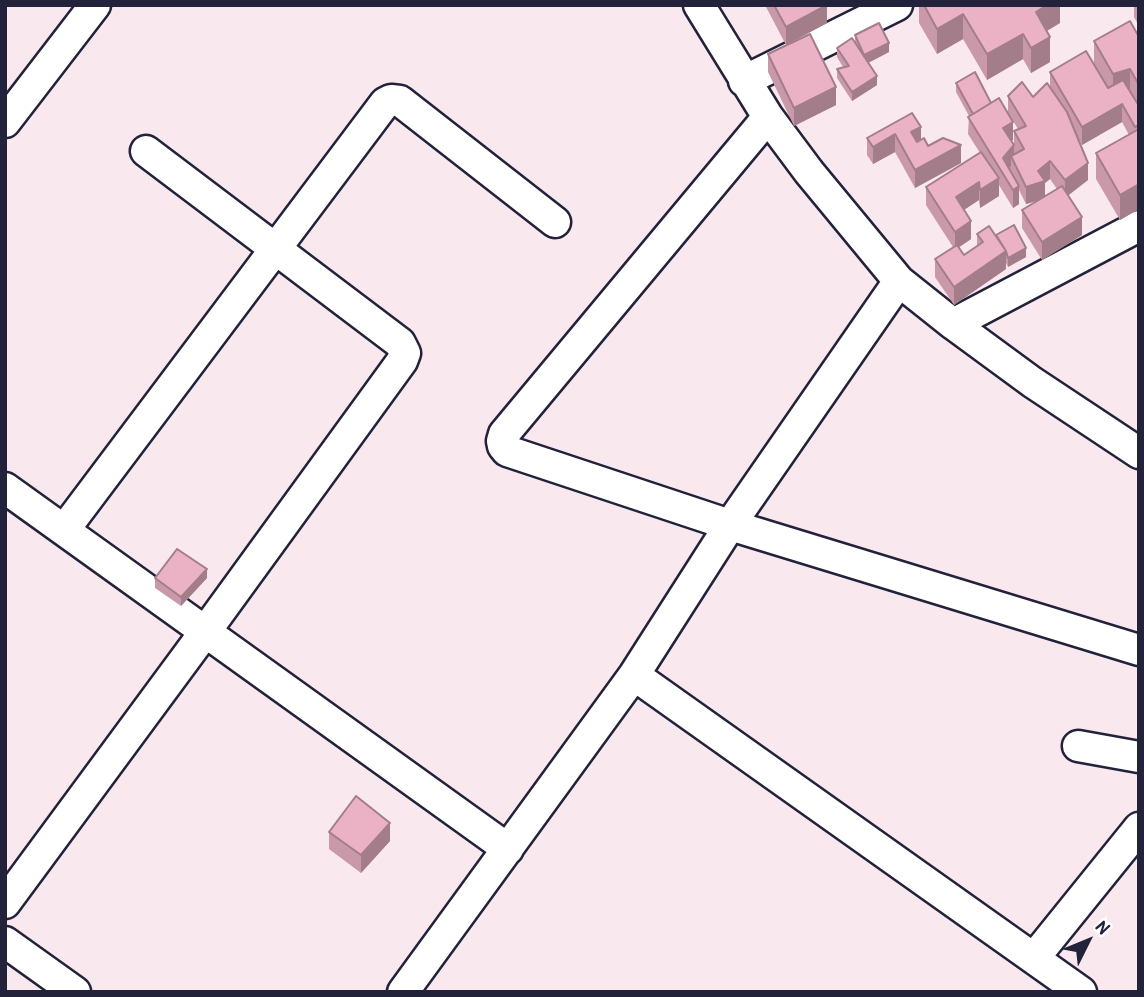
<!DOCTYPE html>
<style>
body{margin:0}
#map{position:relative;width:1144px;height:997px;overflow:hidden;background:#f9e8ee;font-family:"Patrick Hand",sans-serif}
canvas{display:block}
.frame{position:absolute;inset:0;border:7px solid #22223b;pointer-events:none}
.north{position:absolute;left:1053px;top:906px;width:70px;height:70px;-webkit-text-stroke:5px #fff;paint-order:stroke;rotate:47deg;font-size:19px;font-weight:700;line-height:28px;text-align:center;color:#22223b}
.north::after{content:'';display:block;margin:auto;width:24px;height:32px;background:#22223b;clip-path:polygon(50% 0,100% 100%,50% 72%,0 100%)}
</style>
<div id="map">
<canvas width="1144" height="997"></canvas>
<div class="frame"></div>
<div class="north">N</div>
</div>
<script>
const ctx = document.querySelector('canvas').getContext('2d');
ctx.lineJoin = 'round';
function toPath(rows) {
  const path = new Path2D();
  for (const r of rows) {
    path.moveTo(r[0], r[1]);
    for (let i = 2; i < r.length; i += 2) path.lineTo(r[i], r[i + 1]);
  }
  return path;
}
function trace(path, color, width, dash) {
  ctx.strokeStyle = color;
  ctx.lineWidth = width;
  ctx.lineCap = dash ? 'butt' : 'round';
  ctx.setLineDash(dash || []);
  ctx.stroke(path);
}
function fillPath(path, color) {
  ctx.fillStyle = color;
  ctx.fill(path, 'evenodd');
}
const street = toPath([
 [699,5,768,117,809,172,899,281,953,324,1032,382,1139,453],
 [744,81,897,5],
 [768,117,504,434,502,441,503,446,507,451,730,525,1139,650],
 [5,122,95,5],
 [953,324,1139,226],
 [5,488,508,849],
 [64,530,385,103,391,100,400,101,555,222],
 [634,675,1081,992],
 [1078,746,1139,757],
 [5,903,205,632,402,361,405,353,400,343,146,151],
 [5,942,75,992],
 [1034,958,1139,828],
 [403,992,634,675,730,525,899,281]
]);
trace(street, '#22223b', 35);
trace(street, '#fff', 30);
fillPath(toPath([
 [765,5,827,5,827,23,786,45],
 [919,5,1060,5,1060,23,1047,31,1050,62,1031,73,1023,59,987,80,963,39,937,54,919,23],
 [1134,5,1139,5,1139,26,1134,17],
 [1139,32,1139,209,1120,220,1096,179,1096,153,1129,135,1122,122,1082,145,1078,138,1088,180,1068,195,1082,235,1042,260,1022,228,1022,210,1038,201,1026,204,1019,190,1019,204,1013,208,999,185,999,196,980,208,979,200,964,210,971,239,959,247,964,255,977,246,977,234,996,237,1026,257,1008,267,1006,263,1006,269,954,305,935,277,935,259,953,247,926,205,926,187,980,153,968,134,969,116,956,92,956,83,991,103,1013,140,1011,141,1014,145,1014,131,1018,129,1008,113,1008,96,1033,97,1050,88,1050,72,1094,65,1094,41,1137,33],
 [1050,179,1057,189,1045,196,1045,183],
 [855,35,889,52,868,63,877,85,852,101,837,78,837,69,843,67,837,57,837,48,855,42],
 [768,54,836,105,794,126,768,72],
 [912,113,921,140,928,146,961,163,915,188,895,152,873,164,867,155,867,138],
 [155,578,207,578,181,606,155,588],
 [329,832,390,841,361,873,329,849]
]), '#ca99a9');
fillPath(toPath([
 [827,5,827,23,786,45,786,27],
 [1047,5,1060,5,1060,23,1036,37,1036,12],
 [963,14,963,39,937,54,937,29],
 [1023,34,1023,59,987,80,987,54],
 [1050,37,1050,62,1031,73,1031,48],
 [889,43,889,52,864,65,864,55],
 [1130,69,1130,95,1113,99,1113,74],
 [877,76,877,85,852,101,852,92],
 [836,87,836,105,794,126,794,108],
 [1122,104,1122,122,1082,145,1082,127],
 [1013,122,1013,140,1003,146,1003,128],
 [921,127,921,144,911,150,911,132],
 [895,134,895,152,873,164,873,147],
 [961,145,961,163,915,188,915,170],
 [1014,145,1014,162,1011,156,1011,166,1003,175,1003,158],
 [1050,161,1050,179,1045,183,1045,198,1026,204,1026,187,1038,171],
 [1088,163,1088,180,1065,198,1065,180],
 [999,178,999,196,980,208,980,190],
 [979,182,979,200,956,215,956,197],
 [1139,184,1139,209,1120,220,1120,195],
 [1019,186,1019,204,1013,208,1013,190],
 [1082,217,1082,235,1042,260,1042,242],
 [971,221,971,239,955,250,955,232],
 [1026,248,1026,257,1008,267,1008,258],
 [1006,251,1006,269,954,305,954,287],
 [207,569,207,578,181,606,181,597],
 [390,823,390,841,361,873,361,855]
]), '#a47d8a');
const building = toPath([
 [774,5,827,5,786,27,774,5],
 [924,5,1047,5,1036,12,1050,37,1031,48,1023,34,987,54,963,14,937,29,924,5],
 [1130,21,1139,37,1139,85,1130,69,1113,74,1094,41,1130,21],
 [879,23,889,43,864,55,855,35,879,23],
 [810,34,836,87,794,108,768,54,810,34],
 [852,38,877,76,852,92,837,69,849,66,837,48,852,38],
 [1086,51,1108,88,1123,80,1139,106,1139,125,1135,127,1122,104,1082,127,1050,72,1086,51],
 [975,72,991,103,973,114,956,83,975,72],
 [1022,82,1033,97,1047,83,1067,112,1088,163,1065,180,1050,161,1038,171,1045,181,1026,187,1011,156,1024,149,1014,131,1026,126,1008,96,1022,82],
 [999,98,1013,122,1003,128,1014,145,1003,158,1019,186,1013,190,968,117,999,98],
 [912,113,921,127,911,132,917,142,924,138,928,146,943,138,961,145,915,170,895,134,873,147,867,138,912,113],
 [1139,129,1139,184,1120,195,1096,153,1139,129],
 [981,152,999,178,980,190,979,182,956,197,971,221,955,232,926,187,981,152],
 [1062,186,1082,217,1042,242,1022,210,1062,186],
 [1014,225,1026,248,1008,258,1006,251,996,235,1014,225],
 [989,226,1006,251,954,287,935,259,957,245,964,255,983,242,977,234,989,226],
 [177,549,207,569,181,597,155,578,177,549],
 [356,796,390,823,361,855,329,832,356,796]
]);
fillPath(building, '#ebb2c5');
trace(building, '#a47d8a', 2);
</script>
